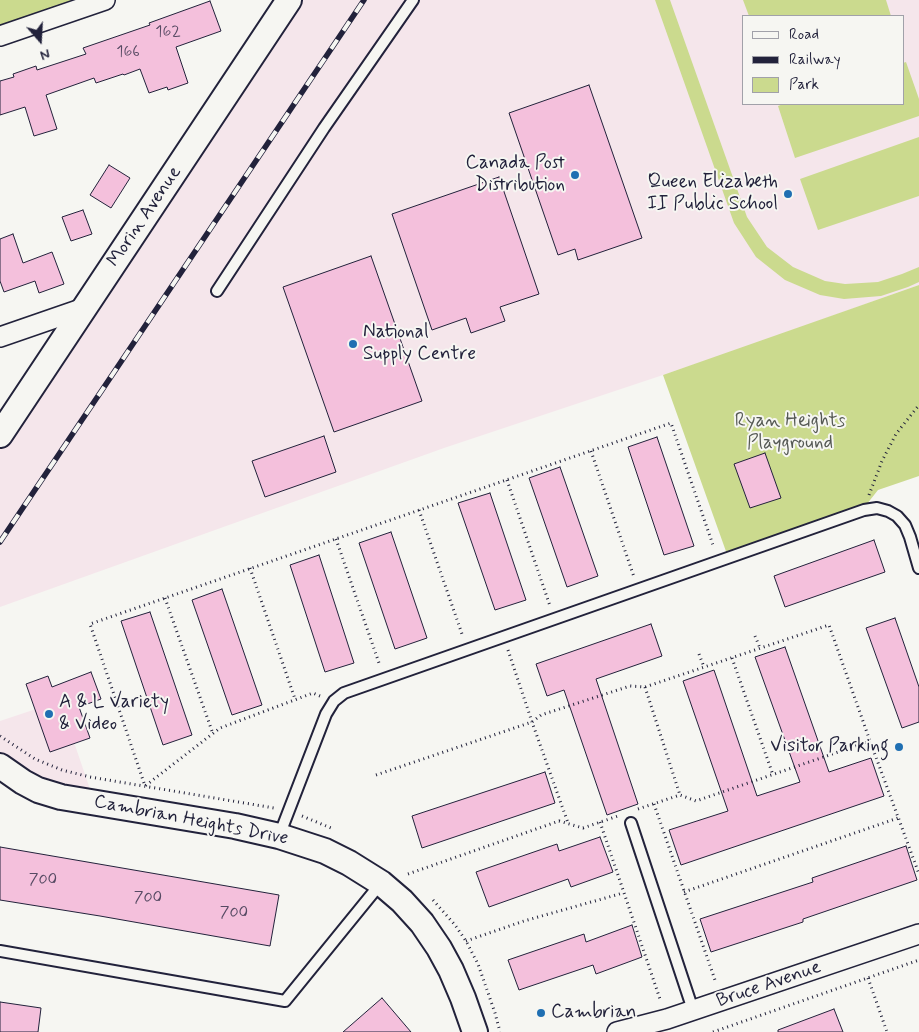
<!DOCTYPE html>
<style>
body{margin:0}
#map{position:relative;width:919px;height:1032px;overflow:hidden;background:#f6f6f2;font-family:Mynerve,sans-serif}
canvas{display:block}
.legend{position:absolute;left:742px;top:15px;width:162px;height:90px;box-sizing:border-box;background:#f6f6f2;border:1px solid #a1a1a9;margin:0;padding:6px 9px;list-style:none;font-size:15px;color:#22223b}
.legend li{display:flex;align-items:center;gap:10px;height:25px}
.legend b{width:25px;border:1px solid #a1a1a9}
.north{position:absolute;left:15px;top:15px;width:50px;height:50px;-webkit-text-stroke:4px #f6f6f2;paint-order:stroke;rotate:161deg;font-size:14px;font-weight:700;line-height:20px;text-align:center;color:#22223b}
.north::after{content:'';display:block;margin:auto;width:18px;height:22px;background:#22223b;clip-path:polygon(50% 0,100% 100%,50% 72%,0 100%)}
</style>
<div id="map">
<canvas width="919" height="1032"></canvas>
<ul class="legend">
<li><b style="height:6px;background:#f6f6f2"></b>Road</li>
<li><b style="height:6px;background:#22223b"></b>Railway</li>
<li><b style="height:14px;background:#cbda8e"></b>Park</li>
</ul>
<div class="north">N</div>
</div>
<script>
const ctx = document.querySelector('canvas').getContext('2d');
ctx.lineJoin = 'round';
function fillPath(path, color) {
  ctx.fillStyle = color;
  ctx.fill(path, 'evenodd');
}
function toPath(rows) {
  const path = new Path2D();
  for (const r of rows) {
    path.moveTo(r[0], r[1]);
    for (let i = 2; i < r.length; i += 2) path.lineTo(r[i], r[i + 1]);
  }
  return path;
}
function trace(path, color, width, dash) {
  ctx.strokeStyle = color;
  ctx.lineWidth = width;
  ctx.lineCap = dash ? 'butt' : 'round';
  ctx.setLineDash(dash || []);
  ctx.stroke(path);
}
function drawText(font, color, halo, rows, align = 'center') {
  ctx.font = font + ' Mynerve,sans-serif';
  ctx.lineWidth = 4;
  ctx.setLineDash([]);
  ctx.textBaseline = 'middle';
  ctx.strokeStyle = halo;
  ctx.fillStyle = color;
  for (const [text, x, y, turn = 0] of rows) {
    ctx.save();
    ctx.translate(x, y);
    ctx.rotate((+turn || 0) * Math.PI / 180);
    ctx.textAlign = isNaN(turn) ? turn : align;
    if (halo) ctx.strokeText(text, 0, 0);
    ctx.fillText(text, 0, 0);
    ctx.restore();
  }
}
fillPath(toPath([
 [287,0,919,0,919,285,714,358,444,448,0,607,0,431],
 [743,16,903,16,903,104,743,104],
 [60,701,94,801,0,763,0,721]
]), '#f5e6eb');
fillPath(toPath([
 [0,0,100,0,0,34],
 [655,0,670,0,747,217,767,247,793,267,825,281,845,284,878,282,902,274,919,267,919,282,908,287,881,296,844,299,820,295,785,280,756,257,734,223],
 [743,0,886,0,891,16,749,16],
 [906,62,919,99,919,116,795,158,778,106,783,104,903,104,903,63],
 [919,137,919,196,818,230,800,179],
 [919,285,919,476,878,490,863,509,728,557,663,375]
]), '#cbda8e');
const building = toPath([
 [210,1,221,31,176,47,188,83,168,90,167,87,149,93,140,69,124,75,123,74,96,83,94,78,46,95,57,129,34,136,25,107,0,115,0,81,14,77,13,74,36,66,37,70,86,54,83,48,150,25,149,23,210,1],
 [589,85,642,238,578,260,575,249,558,255,509,113,589,85],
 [109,165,130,178,111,208,90,195,109,165],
 [499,177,539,294,500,307,505,321,471,333,466,318,432,330,392,214,499,177],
 [83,210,92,234,71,241,62,217,83,210],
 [13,234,23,263,52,252,64,284,39,293,35,281,4,292,0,281,0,239,13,234],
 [371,256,422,401,334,432,283,287,371,256],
 [324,436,336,472,265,497,252,461,324,436],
 [657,437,694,546,664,555,628,447,657,437],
 [765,453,781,498,750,508,734,464,765,453],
 [560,467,598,576,567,587,529,478,560,467],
 [490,493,526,600,495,610,458,503,490,493],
 [391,532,427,638,395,649,359,543,391,532],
 [874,540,885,572,785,607,774,576,874,540],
 [319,555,354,663,325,672,290,565,319,555],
 [222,589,262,705,232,715,192,600,222,589],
 [150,612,192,735,163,745,121,621,150,612],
 [895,618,919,687,919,722,902,728,866,628,895,618],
 [651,624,662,656,596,679,638,804,607,815,564,690,547,696,536,664,651,624],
 [785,647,829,772,871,758,884,796,681,865,669,830,728,811,683,681,714,670,757,796,800,782,755,657,785,647],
 [91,672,101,699,79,707,90,738,50,752,26,684,48,676,52,687,91,672],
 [545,772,555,803,422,848,412,816,545,772],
 [600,837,613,872,571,887,568,879,489,907,476,872,557,844,559,851,600,837],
 [906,846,917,880,803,919,803,922,711,952,700,919,813,882,812,878,906,846],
 [0,847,279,895,270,946,100,916,0,900,0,847],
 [632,925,642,957,596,974,593,965,519,990,508,960,584,934,586,942,632,925],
 [382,998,411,1032,343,1032,382,998],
 [0,1002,41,1008,38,1032,0,1032,0,1002],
 [834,1009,843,1032,778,1032,778,1030,834,1009]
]);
fillPath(building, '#f4c0dc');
trace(building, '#22223b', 1);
const service = toPath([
 [217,291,324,128,413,0],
 [631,823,693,1010],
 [279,836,326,714,334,701,344,693,864,510,877,508,888,511,897,516,905,525,910,537,919,568],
 [0,951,285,1001,381,883]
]);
const minor = toPath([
 [0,36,105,0],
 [0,337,84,308],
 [617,1032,667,1019,919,934]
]);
const tertiary = toPath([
 [0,435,289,0],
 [0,766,23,782,38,790,61,797,235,826,279,836,325,851,349,863,381,883,402,901,422,923,439,948,451,970,463,998,475,1032]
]);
trace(service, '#22223b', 14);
trace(minor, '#22223b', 22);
trace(tertiary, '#22223b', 28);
trace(toPath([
 [591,451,634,577],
 [507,480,550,606],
 [869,495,882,461,896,434,919,405],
 [419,510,463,637],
 [336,539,380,666],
 [250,568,295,699],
 [165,598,213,734],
 [755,636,760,648],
 [508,650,532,722,568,823],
 [699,654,704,667],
 [732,658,773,775],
 [645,687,680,795],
 [320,696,313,693,220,728,145,786,90,624,671,423,714,548],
 [0,736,35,759,62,770,90,777,274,808],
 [376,775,532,722,541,715,630,686,645,687,829,625,870,741,919,874],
 [654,804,716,983],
 [638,809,680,795,696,801,870,741],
 [302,816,331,828],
 [600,822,661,1002],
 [408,874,559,821,583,828,618,816],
 [684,892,898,818],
 [433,900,455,925,466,941,478,964,495,1013,500,1032],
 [466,941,524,921,623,893],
 [868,978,887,1032],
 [713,1032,919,960]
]), '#22223b', 3, [1, 4]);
trace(service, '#f6f6f2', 10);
trace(minor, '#f6f6f2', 19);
trace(tertiary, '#f6f6f2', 24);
const rail = toPath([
 [0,542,364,0]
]);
trace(rail, '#22223b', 5.5);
trace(rail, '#f6f6f2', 4, [11]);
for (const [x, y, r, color] of [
 [575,175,5,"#1f6fb2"],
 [788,194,5,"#1f6fb2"],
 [353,344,5,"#1f6fb2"],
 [49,714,5,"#1f6fb2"],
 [899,747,5,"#1f6fb2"],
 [541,1013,5,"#1f6fb2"]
]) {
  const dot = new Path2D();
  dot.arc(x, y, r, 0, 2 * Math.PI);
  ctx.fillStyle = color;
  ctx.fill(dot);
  trace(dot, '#f6f6f2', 2);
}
drawText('16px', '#564a63', null, [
 ["162",168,33],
 ["166",128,53],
 ["700",43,881],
 ["700",148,899],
 ["700",234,914]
]);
drawText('19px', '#22223b', '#f6f6f2', [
 ["Canada Post",565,164],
 ["Distribution",565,186],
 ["Queen Elizabeth",778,183],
 ["II Public School",778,205],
 ["National",363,333,"left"],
 ["Supply Centre",363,355,"left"],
 ["A & L Variety",59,703,"left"],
 ["& Video",59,725,"left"],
 ["Visitor Parking",889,747],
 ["Cambrian",551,1013,"left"]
], 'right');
drawText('19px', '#22223b', '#f6f6f2', [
 ["Morin Avenue",145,217,-56],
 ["Cambrian Heights Drive",191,821,11],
 ["Bruce Avenue",769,985,-19]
]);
drawText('19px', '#555954', '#f6f6f2', [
 ["Ryan Heights",790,422],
 ["Playground",790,444]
]);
</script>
